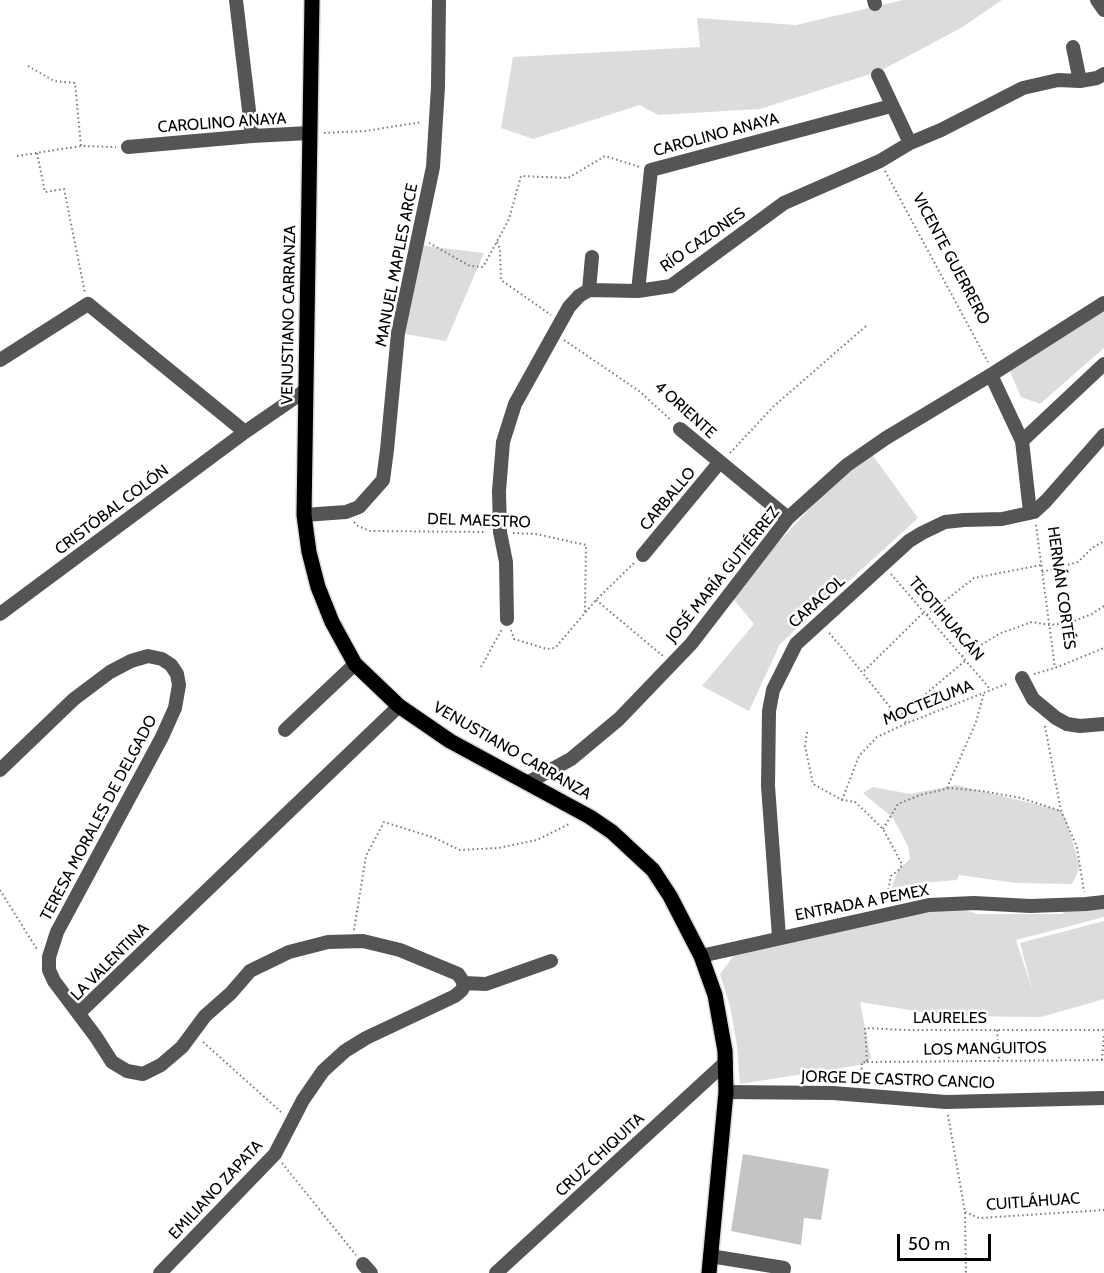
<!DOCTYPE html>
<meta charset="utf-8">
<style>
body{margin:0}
#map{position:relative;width:1104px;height:1273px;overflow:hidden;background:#fff;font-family:Cabin,sans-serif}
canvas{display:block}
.scale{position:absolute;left:897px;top:1234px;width:94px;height:27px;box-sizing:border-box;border:3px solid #000;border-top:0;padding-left:8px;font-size:18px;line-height:21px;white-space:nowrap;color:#000;-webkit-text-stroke:4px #fff;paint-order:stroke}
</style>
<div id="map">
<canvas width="1104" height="1273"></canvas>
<div class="scale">50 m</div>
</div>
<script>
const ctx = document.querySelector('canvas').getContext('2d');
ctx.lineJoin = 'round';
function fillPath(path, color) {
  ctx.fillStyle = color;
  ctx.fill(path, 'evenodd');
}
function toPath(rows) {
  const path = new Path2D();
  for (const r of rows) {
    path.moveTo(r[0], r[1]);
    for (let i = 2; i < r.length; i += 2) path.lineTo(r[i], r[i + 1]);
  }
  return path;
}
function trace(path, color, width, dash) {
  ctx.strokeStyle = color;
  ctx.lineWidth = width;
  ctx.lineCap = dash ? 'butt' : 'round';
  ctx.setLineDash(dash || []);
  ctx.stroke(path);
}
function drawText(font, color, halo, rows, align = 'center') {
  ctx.font = font + ' Cabin,sans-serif';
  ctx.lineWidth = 5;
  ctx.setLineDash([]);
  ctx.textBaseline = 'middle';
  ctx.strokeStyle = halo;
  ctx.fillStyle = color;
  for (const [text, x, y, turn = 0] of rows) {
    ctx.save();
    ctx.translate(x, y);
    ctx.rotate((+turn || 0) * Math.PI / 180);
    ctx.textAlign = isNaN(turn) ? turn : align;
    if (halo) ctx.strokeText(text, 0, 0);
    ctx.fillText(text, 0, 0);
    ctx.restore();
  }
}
fillPath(toPath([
 [903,0,1002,0,961,28,880,71,760,109,658,115,640,105,533,139,501,128,513,57,700,47,697,18,796,25],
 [418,245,484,253,446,341,399,333],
 [1104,304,1104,348,1040,404,1021,397,1006,363],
 [871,453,918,518,780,644,749,711,702,686,754,624,730,595,847,468],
 [956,785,1060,810,1066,819,1080,867,1072,884,1016,883,959,875,957,880,912,884,891,889,898,870,910,859,908,846,893,818,863,793,873,787,910,794],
 [1104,900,1104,917,1016,940,1033,992,1020,943,1104,921,1104,999,1041,1017,947,1016,860,1002,871,1058,866,1064,740,1084,737,1045,730,1006,720,974,738,950,952,905,977,914,1063,914,1066,905]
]), '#dcdcdc');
fillPath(toPath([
 [743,1154,829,1169,821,1220,804,1218,801,1245,731,1231]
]), '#c4c4c4');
const major = toPath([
 [312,0,304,515,309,552,318,587,332,622,355,664,399,706,450,741,590,817,612,832,653,870,670,896,701,956,715,995,725,1051,726,1092,709,1273]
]);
trace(major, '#dbdbdb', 18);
trace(toPath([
 [28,66,54,81,75,83,81,146],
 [324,133,365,131,422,122],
 [37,153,45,192,64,189,85,293],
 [17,156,81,146,116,147],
 [885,171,988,362],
 [497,242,500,249,501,280,551,315],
 [429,243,470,266,483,267,509,219,521,176,568,178,605,156,640,167],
 [564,340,639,391,672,421],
 [730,453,774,406,866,326],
 [354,522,358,526,370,531,486,532],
 [1036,525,1055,668],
 [513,533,536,534,586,545,585,613],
 [1042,572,1078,562,1092,548,1104,541],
 [891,574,991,690],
 [596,600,663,656],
 [927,615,974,578,1041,565],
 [511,630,514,639,547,649,555,648,596,600,634,563],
 [829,633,845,651,898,717,907,723],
 [962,656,1001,633,1032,622,1049,625,1069,623,1092,614,1104,606],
 [481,667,502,629],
 [864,671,924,612],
 [1034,674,1055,668,1104,648],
 [898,717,965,661],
 [1045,726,1061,811,1077,847,1084,892],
 [807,732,805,746,813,784,842,800,855,802,867,813,883,829,902,864,900,869,891,876,886,902],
 [947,788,976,722,984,693],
 [842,800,859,756,877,737,907,723,1009,683],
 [883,829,898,804,920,795,950,788,982,791,1021,798,1061,811],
 [0,890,38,951],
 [354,930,366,856,384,822,435,838,460,850,498,848,537,840,571,823],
 [997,1030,999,1060],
 [203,1042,281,1112],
 [1102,1060,1104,1034],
 [867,1062,1104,1060],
 [861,1083,862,1062,867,1062,865,1028,907,1030,1104,1030],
 [948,1115,965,1212,966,1273],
 [282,1163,356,1255],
 [965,1212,979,1218,1104,1210]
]), '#777', 2, [1.5, 3]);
trace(toPath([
 [236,0,252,136],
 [874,0,875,4],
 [1097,0,1104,10],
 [1073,47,1080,81],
 [878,75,910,143],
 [128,147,252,136,309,133],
 [589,290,592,257],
 [638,291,651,170,891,106],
 [0,360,88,304,245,432],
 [991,375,1022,441,1030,512],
 [680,429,788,518],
 [1022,441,1104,364],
 [304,515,346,512,359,507,383,480,387,450,398,333,433,167,438,87,439,0],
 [643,555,719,463],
 [0,614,245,432,306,390],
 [507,619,506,562,500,532,499,491,503,442,515,404,569,307,579,296,589,290,638,291,671,286,784,203,880,161,910,143,941,130,1023,88,1058,80,1080,81,1097,78,1104,74],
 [1022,678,1033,699,1056,718,1067,724,1080,726,1104,724],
 [285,730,355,664],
 [0,770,74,699,110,672,131,661,148,656,162,659,171,665,177,674,179,685,175,708,162,737,57,932,49,957,49,970,54,981,96,1037,112,1062,127,1071,143,1074,161,1065,182,1047,205,1016,231,993,250,971,289,952,328,942,363,941,400,950,458,974,464,983],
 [529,782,571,759,619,719,691,644,788,518,847,465,886,438,994,373,1104,303],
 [779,937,768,786,769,711,773,690,796,644,909,541,922,533,945,522,964,520,1002,519,1034,512,1046,501,1104,435],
 [701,956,929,905,974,903,1030,906,1086,904,1104,902],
 [464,983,486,984,551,961],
 [79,1013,399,706],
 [726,1092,833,1093,946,1102,1104,1098],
 [710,1256,784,1268,783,1273],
 [363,1264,371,1273],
 [160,1273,275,1154,303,1100,323,1071,345,1051,366,1038,455,996,462,990,464,983],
 [496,1273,726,1062]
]), '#555', 14);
trace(major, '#000', 15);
drawText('16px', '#000', '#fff', [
 ["CAROLINO ANAYA",222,123,-4],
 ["CAROLINO ANAYA",716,135,-15],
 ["RÍO CAZONES",703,240,-35],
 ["VICENTE GUERRERO",951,259,62],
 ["MANUEL MAPLES ARCE",397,265,-79],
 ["VENUSTIANO CARRANZA",289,315,-89],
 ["4 ORIENTE",685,410,42],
 ["CARBALLO",668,499,-50],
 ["CRISTÓBAL COLÓN",112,510,-37],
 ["DEL MAESTRO",479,521,2],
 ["JOSÉ MARÍA GUTIÉRREZ",723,575,-51],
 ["HERNÁN CORTÉS",1061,588,82],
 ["CARACOL",817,602,-42],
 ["TEOTIHUACÁN",946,619,49],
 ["MOCTEZUMA",928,703,-22],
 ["VENUSTIANO CARRANZA",512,751,30],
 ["TERESA MORALES DE DELGADO",99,818,-62],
 ["ENTRADA A PEMEX",862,903,-11],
 ["LA VALENTINA",110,962,-45],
 ["LAURELES",950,1018],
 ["LOS MANGUITOS",985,1049,-1],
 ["JORGE DE CASTRO CANCIO",898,1080,2],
 ["CRUZ CHIQUITA",600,1155,-43],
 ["EMILIANO ZAPATA",216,1190,-47],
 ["CUITLÁHUAC",1033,1202,-4]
]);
</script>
